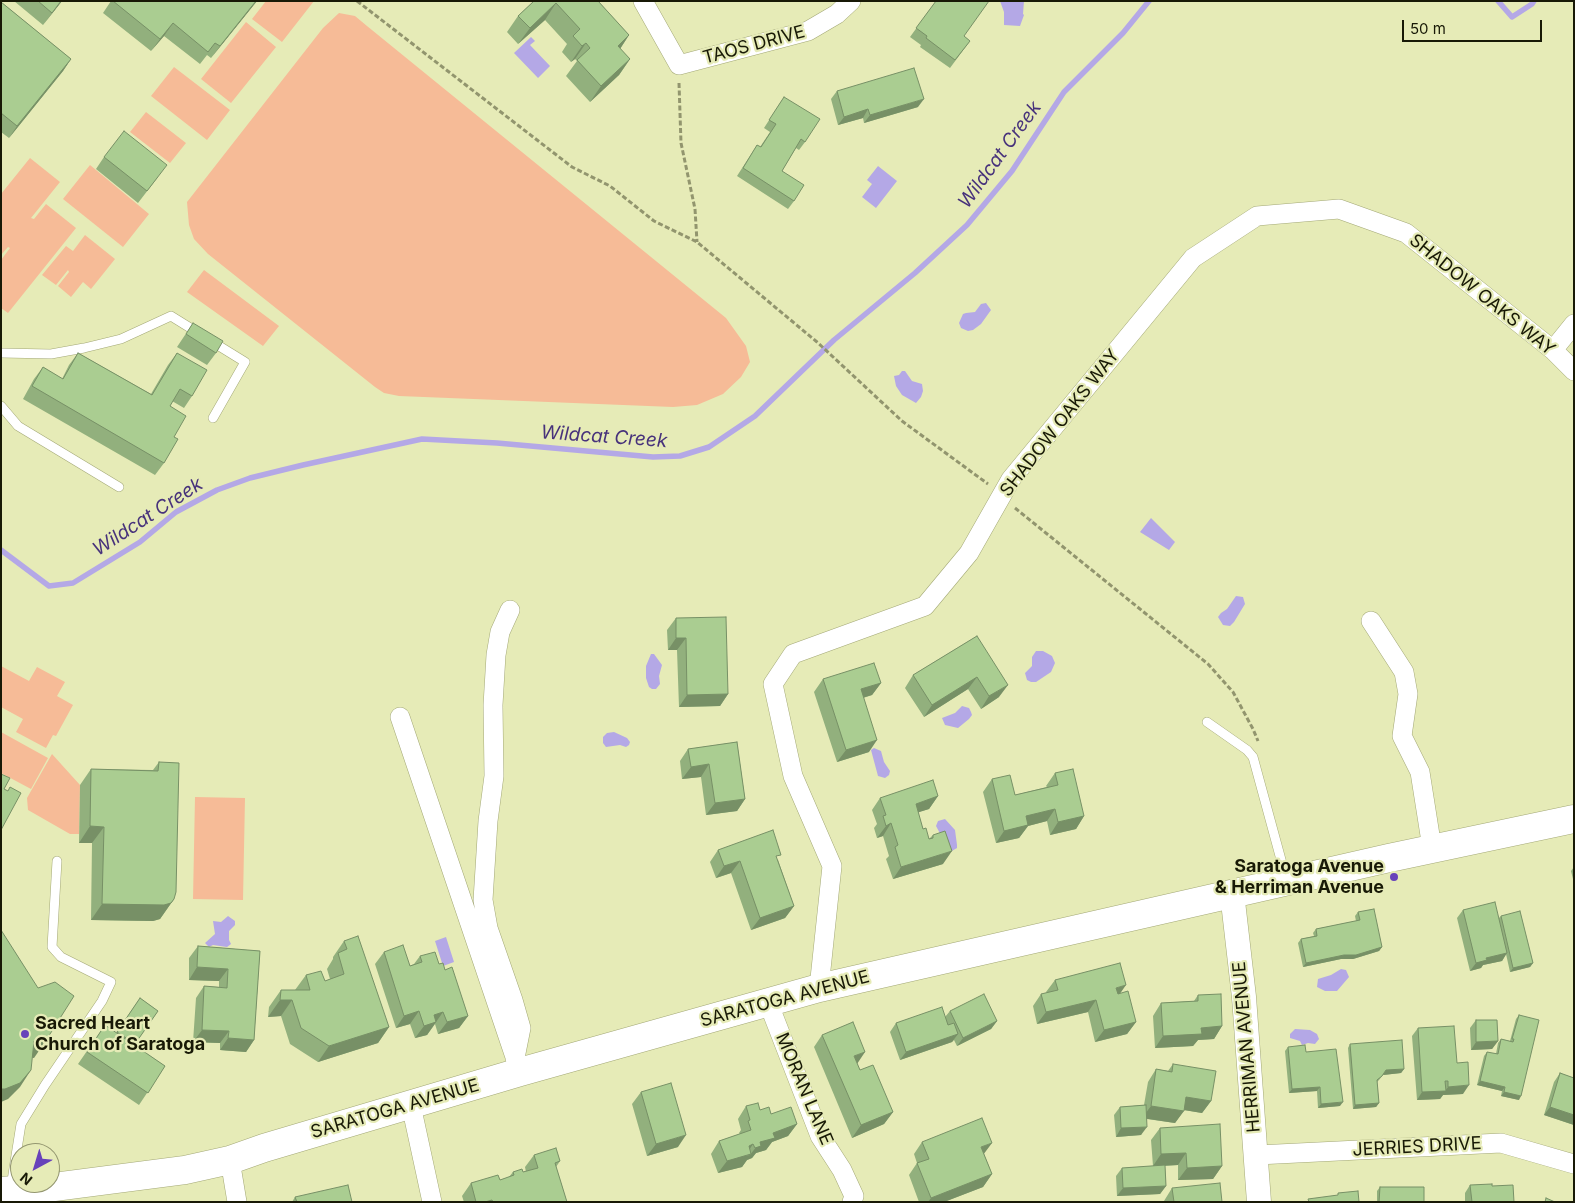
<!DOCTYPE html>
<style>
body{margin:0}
#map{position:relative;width:1575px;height:1203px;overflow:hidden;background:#e6ebb7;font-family:Inter,sans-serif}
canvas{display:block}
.frame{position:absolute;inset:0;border:2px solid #181906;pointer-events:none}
.north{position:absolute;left:10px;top:1143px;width:50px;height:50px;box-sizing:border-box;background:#e6ebb7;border:1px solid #949770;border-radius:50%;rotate:219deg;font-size:14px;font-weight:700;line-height:20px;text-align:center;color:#181906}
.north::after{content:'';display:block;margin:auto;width:18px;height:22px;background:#6742ba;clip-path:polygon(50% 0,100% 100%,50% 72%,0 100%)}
.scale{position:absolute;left:1402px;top:20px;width:140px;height:22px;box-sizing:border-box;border:2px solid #181906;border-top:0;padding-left:6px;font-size:15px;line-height:18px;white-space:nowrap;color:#181906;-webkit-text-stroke:4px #e6ebb7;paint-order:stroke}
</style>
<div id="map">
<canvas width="1575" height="1203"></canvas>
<div class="frame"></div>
<div class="north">N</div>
<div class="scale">50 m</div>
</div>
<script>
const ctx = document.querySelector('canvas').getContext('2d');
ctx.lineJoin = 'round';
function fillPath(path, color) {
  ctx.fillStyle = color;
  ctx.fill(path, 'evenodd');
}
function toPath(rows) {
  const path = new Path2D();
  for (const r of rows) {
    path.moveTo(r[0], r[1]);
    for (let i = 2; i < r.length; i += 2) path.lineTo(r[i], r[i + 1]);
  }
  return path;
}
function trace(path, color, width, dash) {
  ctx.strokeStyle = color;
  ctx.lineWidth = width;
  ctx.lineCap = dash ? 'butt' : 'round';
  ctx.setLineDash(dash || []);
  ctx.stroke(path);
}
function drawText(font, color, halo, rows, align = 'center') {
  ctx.font = font + ' Inter,sans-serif';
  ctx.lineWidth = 4.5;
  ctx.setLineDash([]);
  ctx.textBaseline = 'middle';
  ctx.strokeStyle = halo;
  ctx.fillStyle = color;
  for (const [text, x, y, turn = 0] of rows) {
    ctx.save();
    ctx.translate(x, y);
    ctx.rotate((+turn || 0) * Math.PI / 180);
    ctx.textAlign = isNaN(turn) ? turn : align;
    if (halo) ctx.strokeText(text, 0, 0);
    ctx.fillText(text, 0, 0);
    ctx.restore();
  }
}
fillPath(toPath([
 [266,1,314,1,282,42,252,19],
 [339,13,355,16,367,26,726,318,746,346,750,362,741,377,723,394,697,405,673,407,399,396,384,393,375,387,208,254,194,239,189,225,187,202,323,28],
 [246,22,276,47,231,103,201,79],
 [174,67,230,110,207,140,151,96],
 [146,112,186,143,170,163,130,132],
 [30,158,60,182,31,218,34,219,46,204,76,228,8,313,1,308,1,260,10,248,8,247,1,255,1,194],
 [90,165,149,214,123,247,63,199],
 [85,235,115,259,91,289,83,282,71,297,58,286,69,272,68,270,56,285,42,275,66,246,73,251],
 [204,270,279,326,263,346,187,292],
 [1,666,29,681,37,667,65,682,57,696,73,705,56,736,53,735,46,748,16,732,23,719,1,707],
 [1,732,48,758,31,789,1,773],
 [52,754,80,785,79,834,70,834,28,810,27,798],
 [195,797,245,798,243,900,193,899]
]), '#f6bb97');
fillPath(toPath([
 [1024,1,1023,14,1024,15,1020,26,1004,25,1004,12,1000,1],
 [531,37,535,41,530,45,550,66,538,78,514,53],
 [878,166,897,181,876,208,862,197,872,184,867,180],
 [986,303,991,310,981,324,973,330,968,331,961,328,959,323,963,314,966,313,975,312,981,304],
 [902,371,905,371,912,381,922,384,923,391,921,397,916,403,902,395,896,386,894,376,899,375],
 [1151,518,1175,542,1169,550,1140,532],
 [1236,596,1243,597,1245,604,1234,622,1230,626,1223,625,1218,617,1221,613,1227,609],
 [1036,651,1043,651,1052,656,1055,663,1051,672,1036,682,1031,682,1027,680,1025,673,1032,666,1032,657],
 [651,654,654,654,662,665,659,676,660,684,656,689,652,689,649,687,646,678,646,666],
 [962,706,969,708,971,712,972,715,969,719,958,728,945,725,942,718,955,713],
 [614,732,627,738,630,742,629,745,626,747,620,745,606,747,603,743,603,737,607,733],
 [874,748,881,751,884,762,890,771,889,775,885,778,878,776,871,750],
 [945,819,955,830,957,845,957,848,950,852,936,826,938,821],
 [228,916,235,921,235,925,229,931,229,940,231,944,227,947,213,945,209,947,205,943,215,934,213,921,221,922],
 [446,937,454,962,443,966,435,941],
 [1341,969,1346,970,1349,977,1337,991,1325,991,1317,987,1318,979,1331,975],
 [1295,1029,1310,1030,1317,1034,1319,1039,1315,1044,1308,1043,1302,1045,1300,1041,1290,1038,1290,1034]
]), '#b4a8e6');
trace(toPath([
 [1498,1,1512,17,1532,4,1534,1],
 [1,550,49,586,73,583,140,542,176,512,217,490,250,478,303,465,422,439,497,443,653,457,680,456,709,447,755,416,834,340,915,273,967,225,1012,171,1064,92,1123,33,1149,1]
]), '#b4a8e6', 5.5);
const service = toPath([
 [211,341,245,362,213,418],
 [1,353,51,354,84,348,121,339,171,316,200,334],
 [1,406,18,426,119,487],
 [1207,722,1247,750,1253,757,1286,878],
 [11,1187,21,1124,45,1085,102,1001,111,982,61,957,52,947,57,861]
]);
const minor = toPath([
 [643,1,679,65,808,31,837,14,851,1],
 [1553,350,1574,324],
 [510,610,500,632,496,655,493,705,494,776,488,821,483,900,488,928,513,1000,521,1028,515,1058],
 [1371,621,1404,672,1408,694,1402,736,1420,772,1432,848],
 [400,717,515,1057],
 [819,988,832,866,793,776,773,684,793,654,925,606,969,553,1011,479,1193,258,1257,216,1339,209,1406,233,1553,350,1574,371],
 [768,1002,820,1136,842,1170,854,1196,852,1202],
 [411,1105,432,1202],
 [1257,1155,1501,1143,1574,1164],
 [230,1160,237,1202]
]);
const tertiary = toPath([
 [1232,893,1244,997,1259,1202]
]);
const primary = toPath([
 [1,1191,54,1187,185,1170,230,1160,264,1148,520,1072,819,988,1389,858,1574,819]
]);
trace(service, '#a3a876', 10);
trace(minor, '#a3a876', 20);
trace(tertiary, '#a3a876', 25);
trace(primary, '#a3a876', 29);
trace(toPath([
 [357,1,572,167,610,186,654,221,697,242,817,342,902,421,988,484],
 [679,83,681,143,695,209,697,242],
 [1015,508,1208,664,1233,692,1253,729,1258,741]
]), '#92956e', 3, [5, 2.5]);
trace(service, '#fff', 9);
trace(minor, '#fff', 19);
trace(tertiary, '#fff', 24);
trace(primary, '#fff', 28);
fillPath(toPath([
 [14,1,62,1,43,25],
 [111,1,257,1,211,58,207,55,200,64,164,36,151,51,103,13],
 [534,1,598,1,629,35,620,49,630,59,619,75,590,102,566,76,577,61,575,59,571,62,562,52,567,44,545,20,518,44,507,32,518,16],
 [936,1,964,36,970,41,950,68,920,47,921,45,910,37],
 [1,2,71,59,63,71,9,138,1,132],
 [837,91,918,107,864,123,863,118,838,125,831,99],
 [784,97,805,142,799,150,796,148,782,171,794,201,788,209,737,176,757,145,760,147,770,132,764,128],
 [104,157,158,177,138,203,96,169],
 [193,323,216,353,207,365,177,347],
 [78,353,151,394,168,365,177,353,192,396,184,408,172,401,170,406,174,437,164,463,155,475,23,399,34,379,43,367,62,379,69,365],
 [676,618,728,694,720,706,679,707,677,650,668,650,667,630],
 [977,636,999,697,981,709,968,689,924,717,905,688,913,675],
 [823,679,881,683,872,695,863,698,869,752,837,762,814,692],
 [737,742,745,799,737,811,706,815,701,777,682,779,680,761,688,749],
 [159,762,174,899,160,919,153,921,91,920,92,843,79,843,80,785,91,769,153,770],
 [1055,773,1084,816,1076,829,1050,835,1047,821,1028,826,1019,838,996,843,983,792,992,779,1015,795,1047,787,1046,786],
 [938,796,929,809,918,812,923,829,929,839,933,835,943,864,893,879,886,859,889,856,883,836,877,838,874,828,877,824,872,810,880,798],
 [718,850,778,860,794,906,785,918,751,930,731,873,716,878,710,862],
 [1574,867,1574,883,1571,871],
 [1463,910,1499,918,1501,916,1533,963,1530,967,1510,972,1506,954,1502,961,1483,965,1481,968,1470,971,1457,918],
 [1358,912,1382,947,1379,951,1353,959,1341,959,1303,967,1298,943,1301,939,1314,936,1313,933,1316,929,1356,921,1355,916],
 [344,941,389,1027,378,1043,318,1062,290,1044,281,1016,268,1017,269,1007,281,990,295,990,306,975,325,981,330,979,327,969,333,959,333,957],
 [198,946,260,951,254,1040,246,1052,220,1050,220,1043,193,1042,196,998,204,986,219,987,219,981,189,980,189,958],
 [384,952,410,966,414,964,420,956,439,964,445,970,468,1016,459,1028,438,1034,435,1024,427,1035,415,1038,410,1024,396,1028,375,964],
 [1055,980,1120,993,1136,1022,1127,1034,1095,1042,1088,1012,1037,1024,1033,1006,1041,994,1047,993,1046,992],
 [1198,995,1222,1026,1214,1039,1198,1040,1193,1046,1155,1048,1153,1016,1161,1003,1194,1001],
 [140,998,158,1011,134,1045,165,1066,139,1105,78,1064,105,1025,116,1033],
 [950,1011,997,1021,991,1029,957,1046,954,1040,952,1042,900,1060,890,1032,896,1023,945,1017],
 [1519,1015,1519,1100,1501,1096,1502,1091,1477,1085,1484,1056,1487,1052,1496,1054,1498,1043,1501,1039,1510,1041,1516,1019],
 [1476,1020,1498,1041,1492,1049,1471,1050,1470,1028],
 [1418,1028,1463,1094,1443,1095,1440,1099,1417,1100,1412,1036],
 [822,1035,857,1064,860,1070,893,1112,884,1124,852,1138,814,1047],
 [1350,1044,1404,1069,1401,1073,1383,1075,1379,1080,1377,1082,1379,1103,1376,1107,1353,1109,1348,1048],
 [1288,1047,1306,1052,1340,1106,1318,1108,1317,1091,1289,1093,1285,1051],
 [1173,1064,1211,1101,1202,1113,1184,1110,1175,1123,1147,1119,1141,1135,1116,1137,1114,1115,1120,1107,1144,1105,1148,1082,1156,1069,1168,1071],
 [1560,1073,1574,1078,1574,1125,1544,1115,1554,1082],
 [641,1092,678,1147,647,1156,632,1104],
 [746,1106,760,1110,797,1124,788,1136,772,1142,766,1150,756,1153,752,1158,747,1160,742,1167,718,1173,711,1154,719,1141,740,1134,739,1133,741,1130,738,1119],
 [1160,1128,1222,1166,1213,1179,1178,1180,1178,1165,1165,1166,1166,1186,1160,1194,1117,1196,1116,1176,1122,1168,1153,1166,1151,1140],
 [922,1142,984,1154,992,1174,983,1187,944,1202,919,1202,909,1175,917,1163,914,1154],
 [534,1155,560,1161,556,1167,567,1202,464,1202,462,1196,471,1183,500,1180,509,1177,513,1172,526,1172,525,1167],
 [1470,1185,1492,1186,1514,1202,1465,1202,1465,1193],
 [1380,1187,1424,1202,1377,1202,1377,1191],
 [1172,1188,1222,1202,1164,1202,1164,1201],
 [295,1197,352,1202,292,1202]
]), '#92b07d');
fillPath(toPath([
 [61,1,62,1,43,25],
 [256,1,257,1,211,58,220,46],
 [556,3,545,20,518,44,530,28],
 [173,23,164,36,151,51,160,39],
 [629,35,618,52,618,46],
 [586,43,575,59,571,62,582,46],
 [71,59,63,71,9,138,17,126],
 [630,59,619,75,590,102,601,86],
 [924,99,918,107,864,123,870,115],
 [868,109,863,118,838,125,844,117],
 [676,638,686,638,677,650,668,650],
 [977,677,968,689,924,717,932,705],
 [881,683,872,695,852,701,861,689],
 [1008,685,999,697,981,709,989,696],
 [728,694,720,706,679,707,687,695],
 [877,740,869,752,837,762,846,750],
 [709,764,701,777,682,779,691,767],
 [938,796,929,809,907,816,916,804],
 [745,799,737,811,706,815,715,803],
 [1055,809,1047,821,1028,826,1019,838,996,843,1004,831,1026,816],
 [1084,816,1076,829,1050,835,1058,822],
 [891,823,883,836,877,838,886,826],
 [90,826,104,827,92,843,79,843],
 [952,851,943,864,893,879,901,867],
 [740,861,731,873,716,878,724,866],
 [174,899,160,919,153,921,91,920,102,904],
 [794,906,785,918,751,930,760,918],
 [1382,947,1379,951,1353,959,1341,959,1303,967,1306,963],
 [1507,953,1502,961,1483,965,1481,968,1470,971,1476,963,1486,958],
 [1533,963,1530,967,1510,972,1513,968],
 [197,967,228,969,219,981,189,980],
 [1126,985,1117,998,1116,988],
 [280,1000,292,1000,281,1016,268,1017],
 [1096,1000,1088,1012,1037,1024,1046,1012],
 [419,1011,410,1024,396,1028,404,1016],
 [443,1012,427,1035,415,1038,424,1026,434,1015],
 [468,1016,459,1028,438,1034,447,1022],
 [997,1021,991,1029,957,1046,963,1038],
 [1136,1022,1127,1034,1095,1042,1104,1030],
 [1222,1026,1214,1039,1198,1040,1193,1046,1155,1048,1163,1036,1201,1028],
 [389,1027,378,1043,318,1062,329,1046],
 [202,1030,229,1031,220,1043,193,1042],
 [958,1034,952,1042,900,1060,906,1052],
 [228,1038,254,1040,246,1052,220,1050],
 [34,1041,45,1042,34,1058,23,1057],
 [1498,1041,1492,1049,1471,1050,1476,1042],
 [865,1052,857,1064,854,1056],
 [1404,1069,1401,1073,1383,1075,1386,1070],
 [31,1070,20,1087,8,1099,1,1102,1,1089],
 [1480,1081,1505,1087,1502,1091,1477,1085],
 [1469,1085,1463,1094,1443,1095,1440,1099,1417,1100,1422,1092,1445,1091,1448,1087],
 [1320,1087,1317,1091,1289,1093,1292,1089],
 [1504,1092,1521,1096,1519,1100,1501,1096],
 [1186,1097,1211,1101,1202,1113,1178,1109],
 [1343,1102,1340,1106,1318,1108,1321,1104],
 [1379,1103,1376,1107,1353,1109,1355,1105],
 [1151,1106,1184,1111,1175,1123,1142,1118],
 [1550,1107,1574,1115,1574,1125,1544,1115],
 [893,1112,884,1124,852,1138,861,1125],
 [797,1124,788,1136,772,1142,766,1150,756,1153,752,1158,747,1160,742,1167,718,1173,727,1161,749,1146,753,1144,745,1156,750,1155,760,1142,773,1133],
 [1147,1127,1141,1135,1116,1137,1121,1128],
 [686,1135,678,1147,647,1156,656,1144],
 [992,1143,983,1155,981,1147],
 [1186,1153,1178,1165,1153,1166,1161,1154],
 [1222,1166,1213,1179,1178,1180,1187,1168],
 [992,1174,983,1187,944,1202,928,1202,931,1198],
 [1166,1186,1160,1194,1117,1196,1123,1188]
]), '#779066');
const building = toPath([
 [38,1,61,1,52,13,38,1],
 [113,1,256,1,220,46,215,43,208,52,173,23,160,39,113,1],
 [534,1,598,1,629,35,618,46,630,59,601,86,577,60,590,48,586,43,582,46,573,36,580,29,556,3,530,28,518,16,534,1],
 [936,1,989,1,964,36,970,41,955,60,926,38,927,36,916,28,936,1],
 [1,2,71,59,17,126,1,113,1,2],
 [914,68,924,99,870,115,868,109,844,117,837,91,914,68],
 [784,97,820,119,805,142,801,139,782,171,804,185,794,201,743,168,757,145,761,147,776,124,769,120,784,97],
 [124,131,167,165,147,191,104,157,124,131],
 [193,323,223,341,216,353,186,334,193,323],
 [78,353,152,395,177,353,207,370,192,396,180,389,170,406,186,416,174,437,178,439,164,463,32,386,43,367,63,379,78,353],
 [726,617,728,694,687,695,686,638,676,638,676,618,726,617],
 [977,636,1008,685,989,696,977,677,932,705,913,675,977,636],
 [874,663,881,683,861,689,877,740,846,750,823,679,874,663],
 [737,742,745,799,715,803,709,764,691,767,688,749,737,742],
 [159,762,179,763,176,892,174,899,171,903,164,905,102,904,104,827,90,826,91,769,158,771,159,762],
 [1073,769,1084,816,1058,822,1055,809,1026,816,1028,825,1004,831,992,779,1010,775,1015,795,1058,785,1055,773,1073,769],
 [1,774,10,778,4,789,8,791,10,787,21,793,1,830,1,774],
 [933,780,938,796,916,804,923,829,926,828,929,839,933,838,933,835,945,831,952,851,901,867,895,847,898,845,891,823,886,826,883,816,886,815,880,798,933,780],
 [773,830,781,855,776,856,794,906,760,918,740,861,724,866,718,850,773,830],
 [1495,902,1507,953,1486,958,1487,960,1476,963,1463,910,1495,902],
 [1374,909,1382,947,1356,955,1344,955,1306,963,1301,939,1317,936,1316,929,1360,920,1358,912,1374,909],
 [1520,911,1533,963,1513,968,1501,916,1520,911],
 [1,930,38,988,55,982,74,996,45,1042,34,1041,31,1070,20,1083,5,1089,1,1089,1,930],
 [358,936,389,1027,329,1046,301,1028,292,1000,280,1000,281,990,310,990,306,975,321,971,325,981,344,974,338,953,347,949,344,941,358,936],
 [403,945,410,966,422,962,420,956,435,952,439,964,443,963,445,970,452,967,468,1016,447,1022,443,1012,434,1015,436,1022,424,1026,419,1011,404,1016,384,952,403,945],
 [198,946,260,951,254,1040,228,1038,229,1031,202,1030,204,986,227,988,228,969,197,967,198,946],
 [1120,963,1126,985,1116,988,1118,994,1128,991,1136,1022,1104,1030,1096,1000,1046,1012,1041,994,1058,990,1055,980,1120,963],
 [984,994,997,1021,963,1038,950,1011,984,994],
 [1221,994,1222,1026,1201,1028,1202,1034,1163,1036,1161,1003,1198,1001,1198,995,1221,994],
 [140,998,158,1011,135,1044,117,1032,140,998],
 [942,1007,948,1025,954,1023,958,1034,906,1052,896,1023,942,1007],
 [1519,1015,1539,1020,1521,1096,1504,1092,1505,1087,1480,1081,1487,1052,1498,1054,1501,1039,1513,1042,1514,1039,1512,1039,1519,1015],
 [1476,1020,1497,1020,1498,1041,1476,1042,1476,1020],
 [853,1022,865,1052,854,1056,860,1070,873,1065,893,1112,861,1125,822,1035,853,1022],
 [105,1025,165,1066,148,1093,87,1052,105,1025],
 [1454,1026,1457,1063,1468,1062,1469,1085,1448,1087,1448,1081,1445,1081,1446,1091,1422,1092,1418,1028,1454,1026],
 [1402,1040,1404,1069,1386,1070,1382,1076,1377,1080,1379,1103,1355,1105,1350,1044,1402,1040],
 [1305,1045,1306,1052,1336,1049,1343,1102,1321,1104,1320,1087,1292,1089,1288,1047,1305,1045],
 [1173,1064,1216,1071,1211,1101,1186,1097,1184,1111,1151,1106,1156,1069,1172,1072,1173,1064],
 [1560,1073,1574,1078,1574,1115,1550,1107,1560,1073],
 [671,1083,686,1135,656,1144,641,1092,671,1083],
 [758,1103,760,1110,769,1107,771,1114,791,1107,797,1124,773,1133,775,1138,760,1142,761,1146,755,1148,753,1144,749,1146,751,1154,727,1161,719,1141,751,1130,748,1121,750,1120,746,1106,758,1103],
 [1146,1105,1147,1127,1121,1128,1120,1107,1146,1105],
 [982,1118,992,1143,981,1147,992,1174,931,1198,917,1163,929,1159,922,1142,982,1118],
 [1220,1124,1222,1166,1187,1168,1186,1153,1161,1154,1160,1128,1220,1124],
 [556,1148,560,1161,555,1163,567,1202,493,1202,492,1200,485,1202,476,1202,471,1183,498,1175,500,1180,514,1175,513,1172,522,1169,523,1172,538,1168,534,1155,556,1148],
 [1165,1165,1166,1186,1123,1188,1122,1168,1165,1165],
 [1220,1183,1222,1202,1174,1202,1172,1188,1220,1183],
 [1492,1184,1492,1186,1513,1185,1514,1202,1472,1202,1470,1185,1492,1184],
 [348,1185,352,1202,297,1202,295,1197,348,1185],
 [1380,1187,1424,1187,1424,1202,1379,1202,1380,1187],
 [1358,1191,1359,1202,1309,1202,1308,1199,1338,1195,1338,1193,1358,1191],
 [1546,1198,1555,1202,1545,1202,1546,1198]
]);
fillPath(building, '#aacd91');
trace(building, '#779066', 1);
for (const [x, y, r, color] of [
 [1394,877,5,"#6742ba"],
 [25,1034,5,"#6742ba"]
]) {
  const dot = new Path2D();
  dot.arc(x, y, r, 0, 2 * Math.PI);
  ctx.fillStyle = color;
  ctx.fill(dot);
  trace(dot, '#e6ebb7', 2);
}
drawText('18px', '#181906', '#e6ebb7', [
 ["TAOS DRIVE",754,45,-15],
 ["SHADOW OAKS WAY",1482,295,39],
 ["SHADOW OAKS WAY",1060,423,-52],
 ["SARATOGA AVENUE",785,999,-15],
 ["HERRIMAN AVENUE",1247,1047,-95],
 ["MORAN LANE",804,1089,67],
 ["SARATOGA AVENUE",395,1109,-16],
 ["JERRIES DRIVE",1417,1147,-3]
]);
drawText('bold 18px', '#181906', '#e6ebb7', [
 ["Saratoga Avenue",1384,867],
 ["& Herriman Avenue",1384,888],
 ["Sacred Heart",35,1024,"left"],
 ["Church of Saratoga",35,1045,"left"]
], 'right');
drawText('italic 19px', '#47327b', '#e6ebb7', [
 ["Wildcat Creek",1000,155,-54],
 ["Wildcat Creek",604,437,4],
 ["Wildcat Creek",148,517,-33]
]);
</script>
